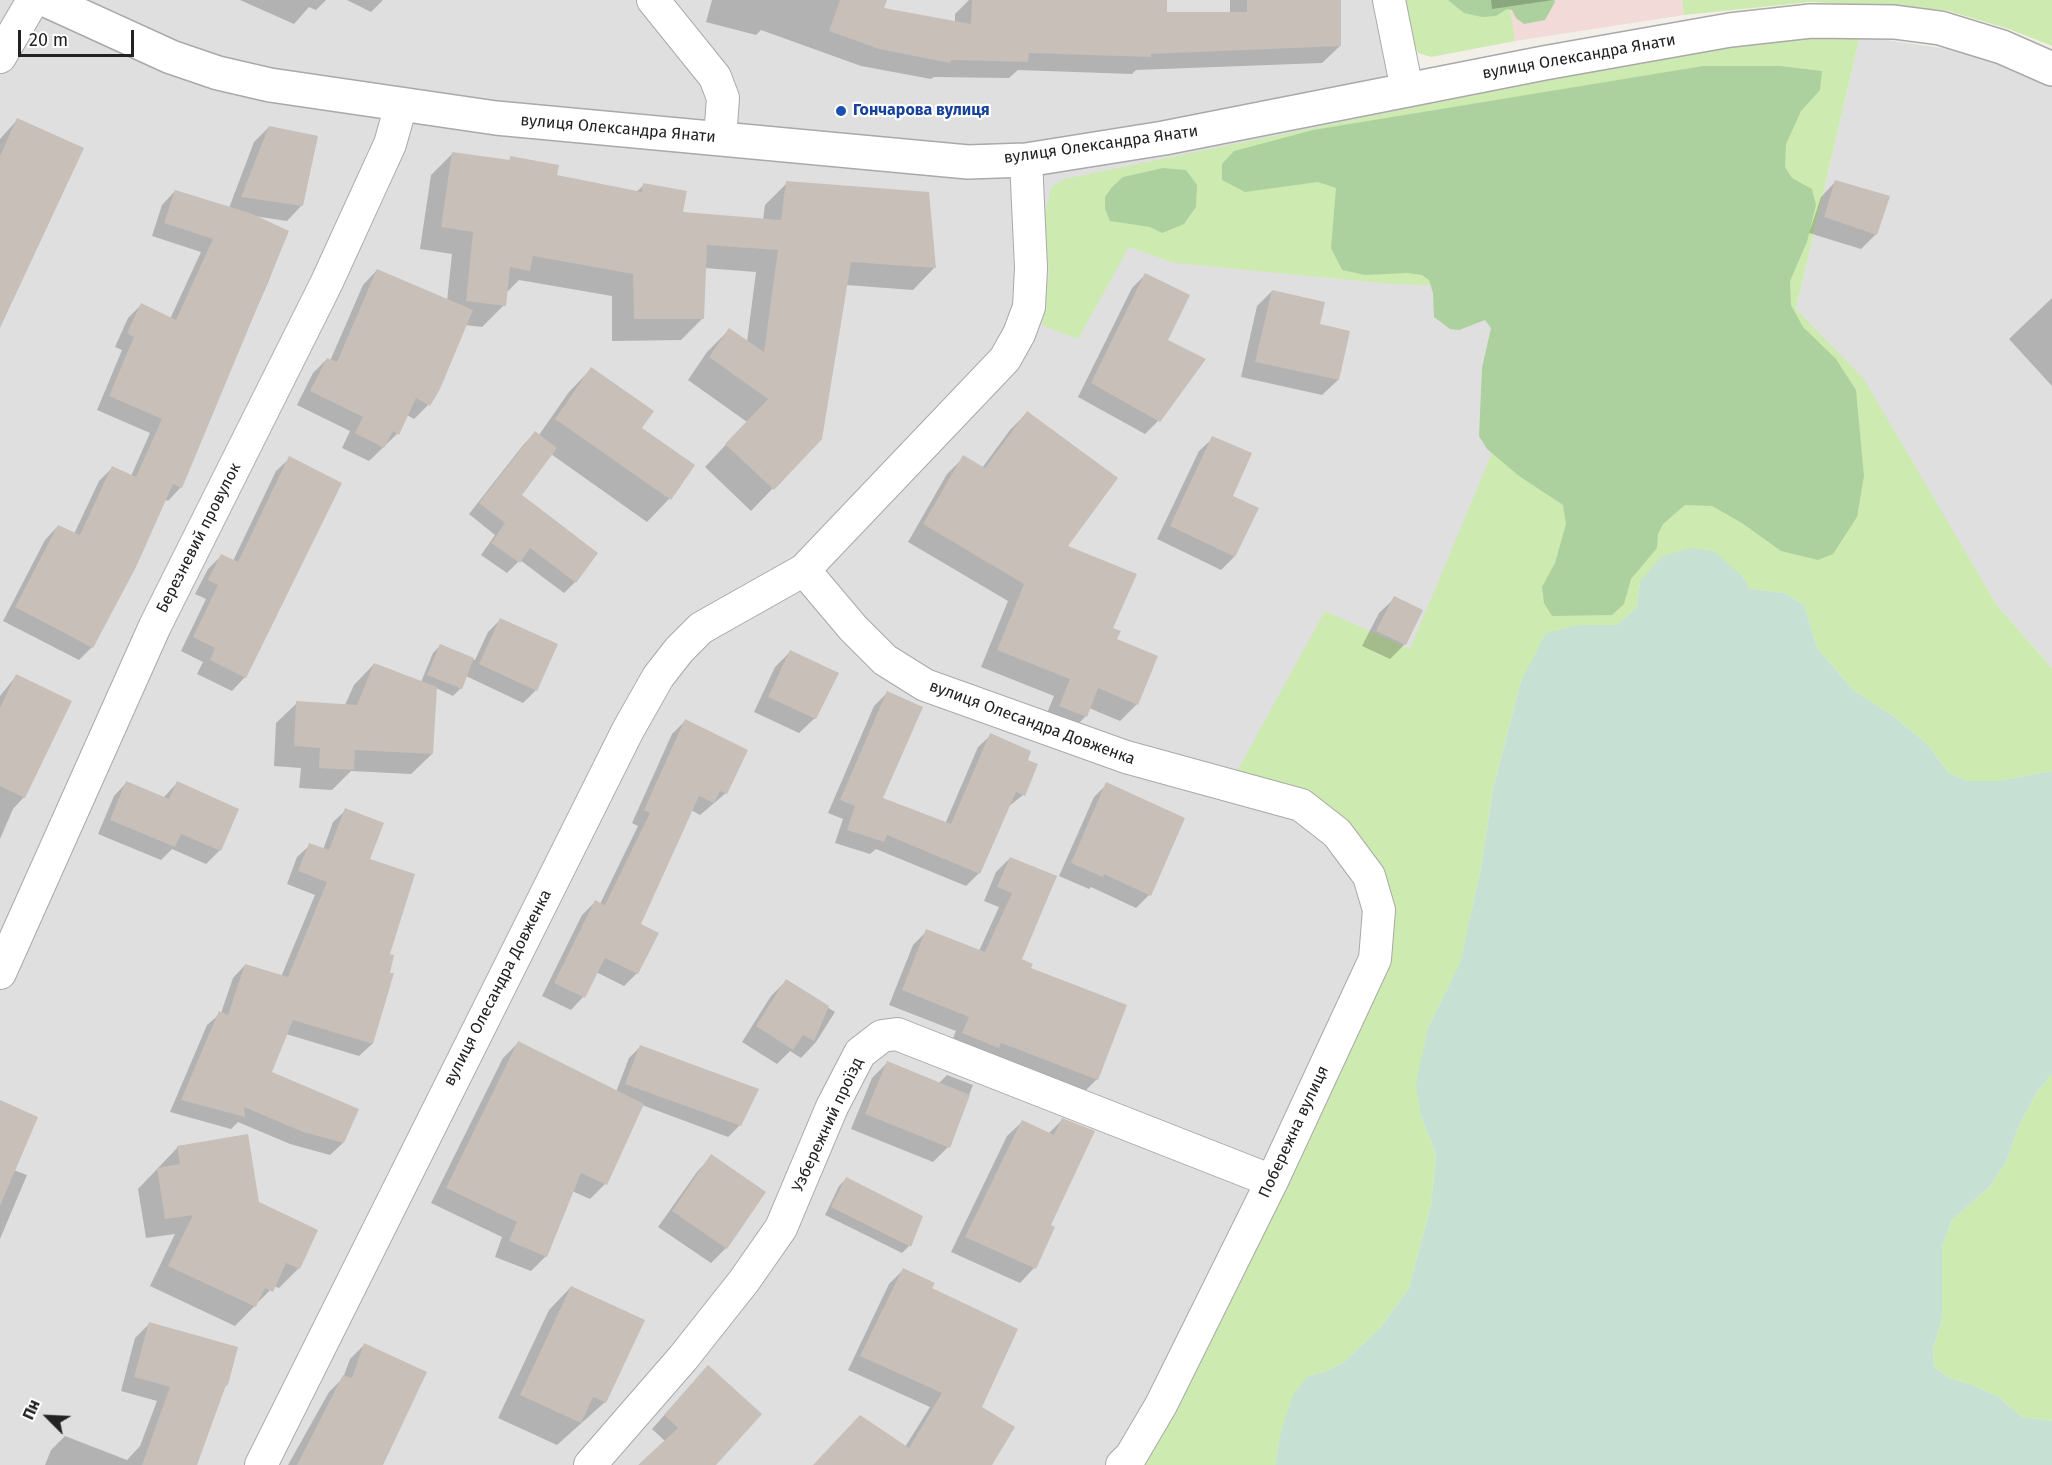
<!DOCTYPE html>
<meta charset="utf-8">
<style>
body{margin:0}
#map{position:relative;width:2052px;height:1465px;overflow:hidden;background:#f2efe9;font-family:"Fira Sans",sans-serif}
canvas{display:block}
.north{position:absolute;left:18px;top:1387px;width:60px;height:60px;-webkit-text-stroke:4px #fff;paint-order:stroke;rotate:294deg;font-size:16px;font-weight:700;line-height:24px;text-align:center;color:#222}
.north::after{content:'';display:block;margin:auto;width:21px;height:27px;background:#222;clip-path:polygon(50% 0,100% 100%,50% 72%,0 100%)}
.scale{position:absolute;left:18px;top:30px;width:116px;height:27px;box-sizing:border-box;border:3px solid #222;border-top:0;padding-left:8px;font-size:18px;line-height:21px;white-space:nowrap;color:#222;-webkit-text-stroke:4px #fff;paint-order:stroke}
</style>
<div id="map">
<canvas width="2052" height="1465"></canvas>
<div class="north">Пн</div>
<div class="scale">20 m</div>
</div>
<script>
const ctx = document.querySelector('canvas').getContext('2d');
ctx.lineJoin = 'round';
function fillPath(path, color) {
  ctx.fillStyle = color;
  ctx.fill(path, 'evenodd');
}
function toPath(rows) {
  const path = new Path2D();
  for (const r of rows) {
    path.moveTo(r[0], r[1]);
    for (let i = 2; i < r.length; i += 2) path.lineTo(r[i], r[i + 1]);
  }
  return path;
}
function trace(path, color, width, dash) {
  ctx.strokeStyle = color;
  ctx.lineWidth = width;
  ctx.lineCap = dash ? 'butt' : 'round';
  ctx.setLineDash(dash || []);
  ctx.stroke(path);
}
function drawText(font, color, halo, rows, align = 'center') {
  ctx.font = font + ' "Fira Sans",sans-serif';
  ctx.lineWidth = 4.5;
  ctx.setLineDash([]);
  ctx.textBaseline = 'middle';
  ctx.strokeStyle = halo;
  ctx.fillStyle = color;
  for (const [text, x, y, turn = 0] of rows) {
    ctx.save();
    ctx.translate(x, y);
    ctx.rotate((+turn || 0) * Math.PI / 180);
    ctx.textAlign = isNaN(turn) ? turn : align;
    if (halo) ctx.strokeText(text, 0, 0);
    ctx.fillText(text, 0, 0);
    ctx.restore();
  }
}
fillPath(toPath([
 [0,0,1389,0,1408,90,1544,63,1580,252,1369,876,1375,959,1122,1465,0,1465],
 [1860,36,1941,48,1996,61,2052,86,2052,668,1996,604,1796,309]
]), '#e0dfdf');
fillPath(toPath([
 [1509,0,1682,0,1684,15,1515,41]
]), '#f2dad9');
fillPath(toPath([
 [1399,0,1509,0,1515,41,1431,57,1418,53,1402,17],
 [1682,0,2052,0,2052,46,2009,29,1945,10,1811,2,1684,15],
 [1860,36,1796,309,1864,379,1996,604,2052,668,2052,771,1998,781,1968,781,1949,773,1927,744,1892,715,1854,691,1817,648,1804,605,1785,593,1749,589,1742,576,1640,582,1637,607,1617,625,1579,625,1521,681,1493,789,1481,868,1460,964,1428,1028,1421,1116,1436,1155,1431,1205,1409,1288,1380,1328,1344,1362,1327,1371,1308,1376,1280,1435,1276,1465,1134,1465,1368,997,1381,873,1235,775,1325,611,1410,649,1510,410,1596,290,1392,284,1175,263,1129,247,1078,339,1042,325,1049,275,1045,214,1051,188,1064,179,1586,72,1736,44,1809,37],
 [2052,1074,2052,1421,2022,1417,1997,1396,1970,1384,1949,1378,1934,1367,1933,1348,1942,1319,1942,1247,1952,1220,1991,1185,2007,1160,2018,1128,2037,1092]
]), '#cdebb0');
fillPath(toPath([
 [1448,0,1554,0,1555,2,1545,20,1524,24,1516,18,1512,10,1507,9,1496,16,1482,17,1464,13],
 [1703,66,1780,66,1822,71,1820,90,1801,111,1786,144,1785,167,1792,178,1812,189,1816,205,1807,242,1790,281,1791,305,1803,327,1836,359,1856,390,1864,476,1857,517,1833,554,1818,560,1781,551,1742,523,1712,506,1685,505,1663,524,1658,534,1657,548,1631,579,1624,604,1612,615,1552,616,1544,603,1542,587,1555,563,1566,524,1563,505,1519,476,1487,449,1479,436,1482,368,1491,328,1485,320,1459,330,1450,329,1434,317,1433,293,1429,280,1422,275,1407,273,1365,275,1342,270,1331,248,1336,188,1318,182,1245,192,1222,180,1222,164,1234,151,1313,130],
 [1163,168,1186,170,1197,185,1196,207,1184,224,1162,233,1150,227,1110,221,1105,209,1105,197,1112,187,1123,177]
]), '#add19e');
fillPath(toPath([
 [1690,548,1714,551,1742,576,1750,589,1785,593,1804,605,1817,648,1854,691,1892,715,1927,744,1949,773,1968,781,1998,781,2052,771,2052,1074,2037,1092,2018,1128,2007,1160,1991,1185,1952,1220,1942,1247,1942,1319,1933,1348,1934,1367,1949,1378,1970,1384,1997,1396,2022,1417,2052,1421,2052,1465,1276,1465,1280,1435,1293,1395,1308,1376,1327,1371,1344,1362,1380,1328,1409,1288,1431,1205,1436,1155,1421,1116,1416,1084,1428,1028,1460,963,1481,868,1493,789,1521,681,1546,633,1579,625,1617,625,1637,607,1640,582,1661,557]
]), '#c6e0d4');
fillPath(toPath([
 [240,0,326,0,316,10,309,7,294,24],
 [347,0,383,0,371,12],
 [712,0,885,0,882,10,955,23,955,14,969,0,1165,0,1165,14,1230,14,1230,0,1340,0,1340,46,1322,63,1136,70,1132,74,1018,70,1009,78,934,77,931,79,861,66,761,30,756,35,706,22],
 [1491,0,1553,0,1492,9],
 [17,120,0,310,0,139],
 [269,127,302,205,287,221,254,216,288,231,267,285,233,359,181,487,168,501,165,499,92,647,79,660,3,621,45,540,58,526,74,534,99,481,112,468,131,476,150,433,97,410,122,350,115,347,128,318,141,305,170,319,201,252,152,236,162,205,175,191,229,208,254,142],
 [453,153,508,161,511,158,555,176,636,192,644,185,682,214,763,220,765,205,787,183,935,267,913,290,846,285,821,438,751,511,705,467,747,422,688,380,707,352,729,330,747,342,756,272,705,268,703,318,681,340,612,341,612,296,519,280,507,292,504,305,482,327,465,325,439,388,428,405,414,419,407,415,397,434,369,461,342,448,350,431,297,405,313,373,327,359,330,361,363,285,377,270,447,301,452,254,420,249,431,175],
 [1836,181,1876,234,1861,249,1809,233,1821,197],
 [1145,275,1166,340,1158,421,1145,434,1078,397,1132,288],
 [1272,291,1318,325,1338,380,1322,395,1241,377,1257,306],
 [2052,298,2052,386,2009,339],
 [591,369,640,428,693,465,669,499,647,522,551,454,520,495,575,582,564,593,520,560,507,573,481,555,495,535,469,514,524,444,535,433,539,435,569,392],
 [1027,413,1065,547,1111,629,1137,704,1120,721,1089,708,1086,716,1069,733,1043,723,1054,696,981,667,1008,601,908,542,947,474,964,457,982,468,1010,430],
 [1213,438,1231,496,1234,557,1221,570,1157,539,1199,451],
 [290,458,245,677,232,691,197,674,203,662,181,651,206,599,195,594,208,569,221,556,233,561,276,471],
 [1395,598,1405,644,1390,659,1362,646,1379,613],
 [500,620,536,690,523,703,466,676,461,688,453,696,436,688,432,754,411,774,351,771,332,790,299,788,301,768,274,766,276,723,297,703,345,705,354,685,374,664,421,682,433,653,440,646,475,660,488,632],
 [790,652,815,718,799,733,754,712,775,667],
 [16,676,24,797,13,809,0,839,0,696],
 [887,693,881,799,945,824,978,747,991,735,1026,761,1023,795,1008,807,979,873,966,886,876,849,870,854,835,843,843,819,828,813,874,706],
 [685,721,746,751,726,793,700,815,691,810,640,925,637,973,624,986,596,972,583,997,571,1010,542,996,582,915,595,902,600,904,638,826,632,823,672,734],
 [127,782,163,798,177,783,237,810,220,850,206,864,172,849,161,860,98,834,114,796],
 [1107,784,1149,895,1136,908,1091,887,1089,889,1059,876,1094,797],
 [346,810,368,860,388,955,388,974,392,975,372,1044,359,1056,286,1034,271,1073,343,1143,330,1155,290,1144,238,1122,231,1129,170,1112,207,1025,221,1013,233,978,245,965,281,977,315,895,287,884,297,857,310,845,323,850,333,822],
 [1010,858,1020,960,1029,969,1097,1079,1083,1093,947,1053,956,1031,889,1005,913,945,927,931,979,951,999,907,984,901,996,872],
 [786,981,835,1012,816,1042,801,1058,790,1051,777,1064,742,1042,771,996],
 [518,1043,616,1092,629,1058,640,1047,740,1125,728,1137,642,1105,605,1184,590,1199,572,1191,546,1256,531,1271,495,1257,502,1237,431,1203,503,1058],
 [887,1063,938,1084,947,1075,973,1085,948,1147,933,1162,851,1129,872,1078],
 [0,1101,11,1169,27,1175,0,1239],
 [1062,1120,1049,1226,1053,1228,1034,1268,1020,1283,951,1252,1007,1136,1022,1122,1048,1134],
 [178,1147,258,1203,299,1268,279,1288,274,1286,235,1326,150,1286,175,1234,146,1238,138,1189],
 [712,1156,726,1248,711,1263,658,1227,697,1172],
 [846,1179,909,1246,902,1253,825,1215,839,1186],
 [903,1270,930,1289,980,1407,990,1465,814,1465,905,1447,930,1407,848,1370,889,1284],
 [571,1287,605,1402,557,1445,498,1418,549,1310],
 [149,1324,227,1385,223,1389,195,1465,45,1465,51,1450,65,1436,127,1460,140,1446,157,1401,121,1391,135,1338],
 [365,1344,376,1465,288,1465,329,1392,343,1378,350,1359],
 [695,1381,714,1465,640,1465,666,1442,652,1429]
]), '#0003');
fillPath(toPath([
 [840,0,887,0,884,8,971,24,972,0,1167,0,1167,12,1247,12,1247,0,1341,0,1341,46,1151,54,1151,57,1029,53,1028,62,951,60,950,63,879,49,829,31],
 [17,118,84,148,0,328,0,156],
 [269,126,318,136,303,206,241,197],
 [452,152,510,160,510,156,559,165,557,175,642,192,643,183,687,191,683,212,781,220,786,181,929,192,936,268,851,262,822,439,774,490,725,444,768,399,709,357,729,328,764,352,778,250,707,245,704,319,634,319,633,274,533,256,530,271,510,267,506,306,466,301,473,232,441,227],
 [1835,180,1890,196,1877,235,1824,217],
 [175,190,250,213,289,231,182,488,173,484,136,567,93,648,15,607,58,525,80,535,112,466,136,477,162,419,109,396,134,337,127,333,141,303,176,320,213,239,164,223],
 [377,269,473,310,440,389,430,406,416,398,399,435,393,431,384,448,355,433,363,417,310,391,327,358,337,362],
 [1145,273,1190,295,1168,340,1206,359,1160,422,1091,383],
 [1272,290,1325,302,1320,324,1350,331,1339,380,1255,362],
 [591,367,654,411,642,428,695,465,671,500,555,419],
 [1027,411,1118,478,1068,546,1137,574,1113,628,1121,631,1117,639,1158,656,1138,705,1098,688,1087,717,1059,706,1070,679,997,650,1024,584,923,524,963,455,985,468],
 [535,431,557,448,522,495,598,553,576,583,530,548,520,563,491,543,505,523,479,503],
 [1212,436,1252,453,1233,496,1259,508,1235,557,1170,526],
 [289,456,342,483,246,678,210,660,215,648,193,637,218,585,208,580,221,554,238,562],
 [1394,596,1423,610,1406,645,1376,631],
 [500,618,558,644,537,691,479,664],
 [440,644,474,658,462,689,427,675],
 [790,650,839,673,816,719,768,697],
 [374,663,437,687,433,754,355,750,354,770,319,768,320,748,294,746,296,701,357,705],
 [16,674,72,701,25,798,0,786,0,708],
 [887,691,923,707,883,798,951,824,990,733,1031,751,1028,760,1038,764,1025,796,1016,792,980,874,887,835,884,842,847,830,855,806,840,800],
 [685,719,748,750,727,794,720,791,714,803,699,796,641,924,659,933,638,974,605,958,585,998,554,983,595,900,605,905,650,813,644,810],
 [126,781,169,799,177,781,239,809,221,851,181,834,175,847,110,820],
 [1106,782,1185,818,1151,896,1104,874,1103,877,1071,863],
 [345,808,384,823,370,859,415,874,390,954,394,955,390,973,394,973,373,1044,293,1020,272,1072,359,1109,344,1143,303,1132,244,1107,245,1117,181,1100,219,1011,228,1015,245,964,288,977,327,882,298,871,309,843,329,850],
 [1010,857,1057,876,1022,959,1033,964,1031,968,1127,1005,1098,1080,1001,1043,999,1048,962,1033,969,1017,902,990,926,929,985,952,1012,893,997,887],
 [786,979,829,1006,814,1041,803,1035,793,1050,756,1026],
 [518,1041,644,1104,607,1185,581,1173,547,1257,509,1241,517,1222,446,1188],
 [640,1045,759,1089,741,1126,625,1084],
 [887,1061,970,1095,950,1148,865,1114],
 [0,1100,38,1117,0,1206],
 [1062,1118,1095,1131,1051,1225,1055,1227,1036,1269,965,1237,1022,1120,1054,1135],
 [248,1134,259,1202,318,1230,300,1269,286,1263,273,1292,265,1288,256,1307,168,1266,193,1215,165,1219,157,1168,180,1164,177,1146],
 [711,1154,766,1192,727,1249,672,1211],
 [846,1177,923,1216,911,1247,831,1207],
 [903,1268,935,1283,932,1288,1018,1329,982,1407,1015,1427,992,1465,813,1465,860,1415,909,1448,942,1393,860,1356],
 [571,1286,645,1320,606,1403,593,1397,581,1423,520,1395],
 [149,1322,238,1347,228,1385,226,1385,197,1465,142,1465,170,1387,134,1377],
 [364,1343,427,1372,383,1465,297,1465,343,1375,352,1378],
 [708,1365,762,1414,716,1465,638,1465,678,1428,664,1415]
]), '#c7bfb8');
const minor = toPath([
 [653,0,715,77,723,98,720,138],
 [1389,0,1407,90],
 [0,57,33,0],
 [804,570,853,628,885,660,925,685,1126,757,1301,805,1337,833,1369,876,1379,910,1375,959,1272,1181,1161,1405,1131,1456,1122,1465],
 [0,973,155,626,326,284,390,144,401,105],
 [261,1465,628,730,658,677,679,650,701,628,804,570,1005,359,1019,334,1029,307,1031,268,1026,160],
 [590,1465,683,1358,744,1281,781,1228,832,1107,860,1053,882,1036,897,1034,1272,1181]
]);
const tertiary = toPath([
 [46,0,171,57,218,73,270,85,496,118,968,162,1026,160,1164,138,1544,63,1730,30,1811,21,1894,22,1940,28,2002,47,2052,69]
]);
trace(minor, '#a9a9a9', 34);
trace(tertiary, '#a9a9a9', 36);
trace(minor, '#fff', 32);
trace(tertiary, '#fff', 33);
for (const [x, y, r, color] of [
 [841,111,6,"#1a4fb4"]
]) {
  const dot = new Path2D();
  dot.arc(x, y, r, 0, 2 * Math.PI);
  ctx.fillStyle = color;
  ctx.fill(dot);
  trace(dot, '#fff', 2);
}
drawText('16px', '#222', '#fff', [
 ["вулиця Олександра Янати",1579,57,-10],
 ["вулиця Олександра Янати",618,129,5],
 ["вулиця Олександра Янати",1101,145,-8],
 ["Березневий провулок",199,538,-63],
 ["вулиця Олесандра Довженка",1032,723,20],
 ["вулиця Олесандра Довженка",498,988,-63],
 ["Узбережний проїзд",828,1125,-65],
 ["Побережна вулиця",1294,1132,-65]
]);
drawText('bold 16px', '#164399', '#fff', [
 ["Гончарова вулиця",853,111]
], 'left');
</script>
